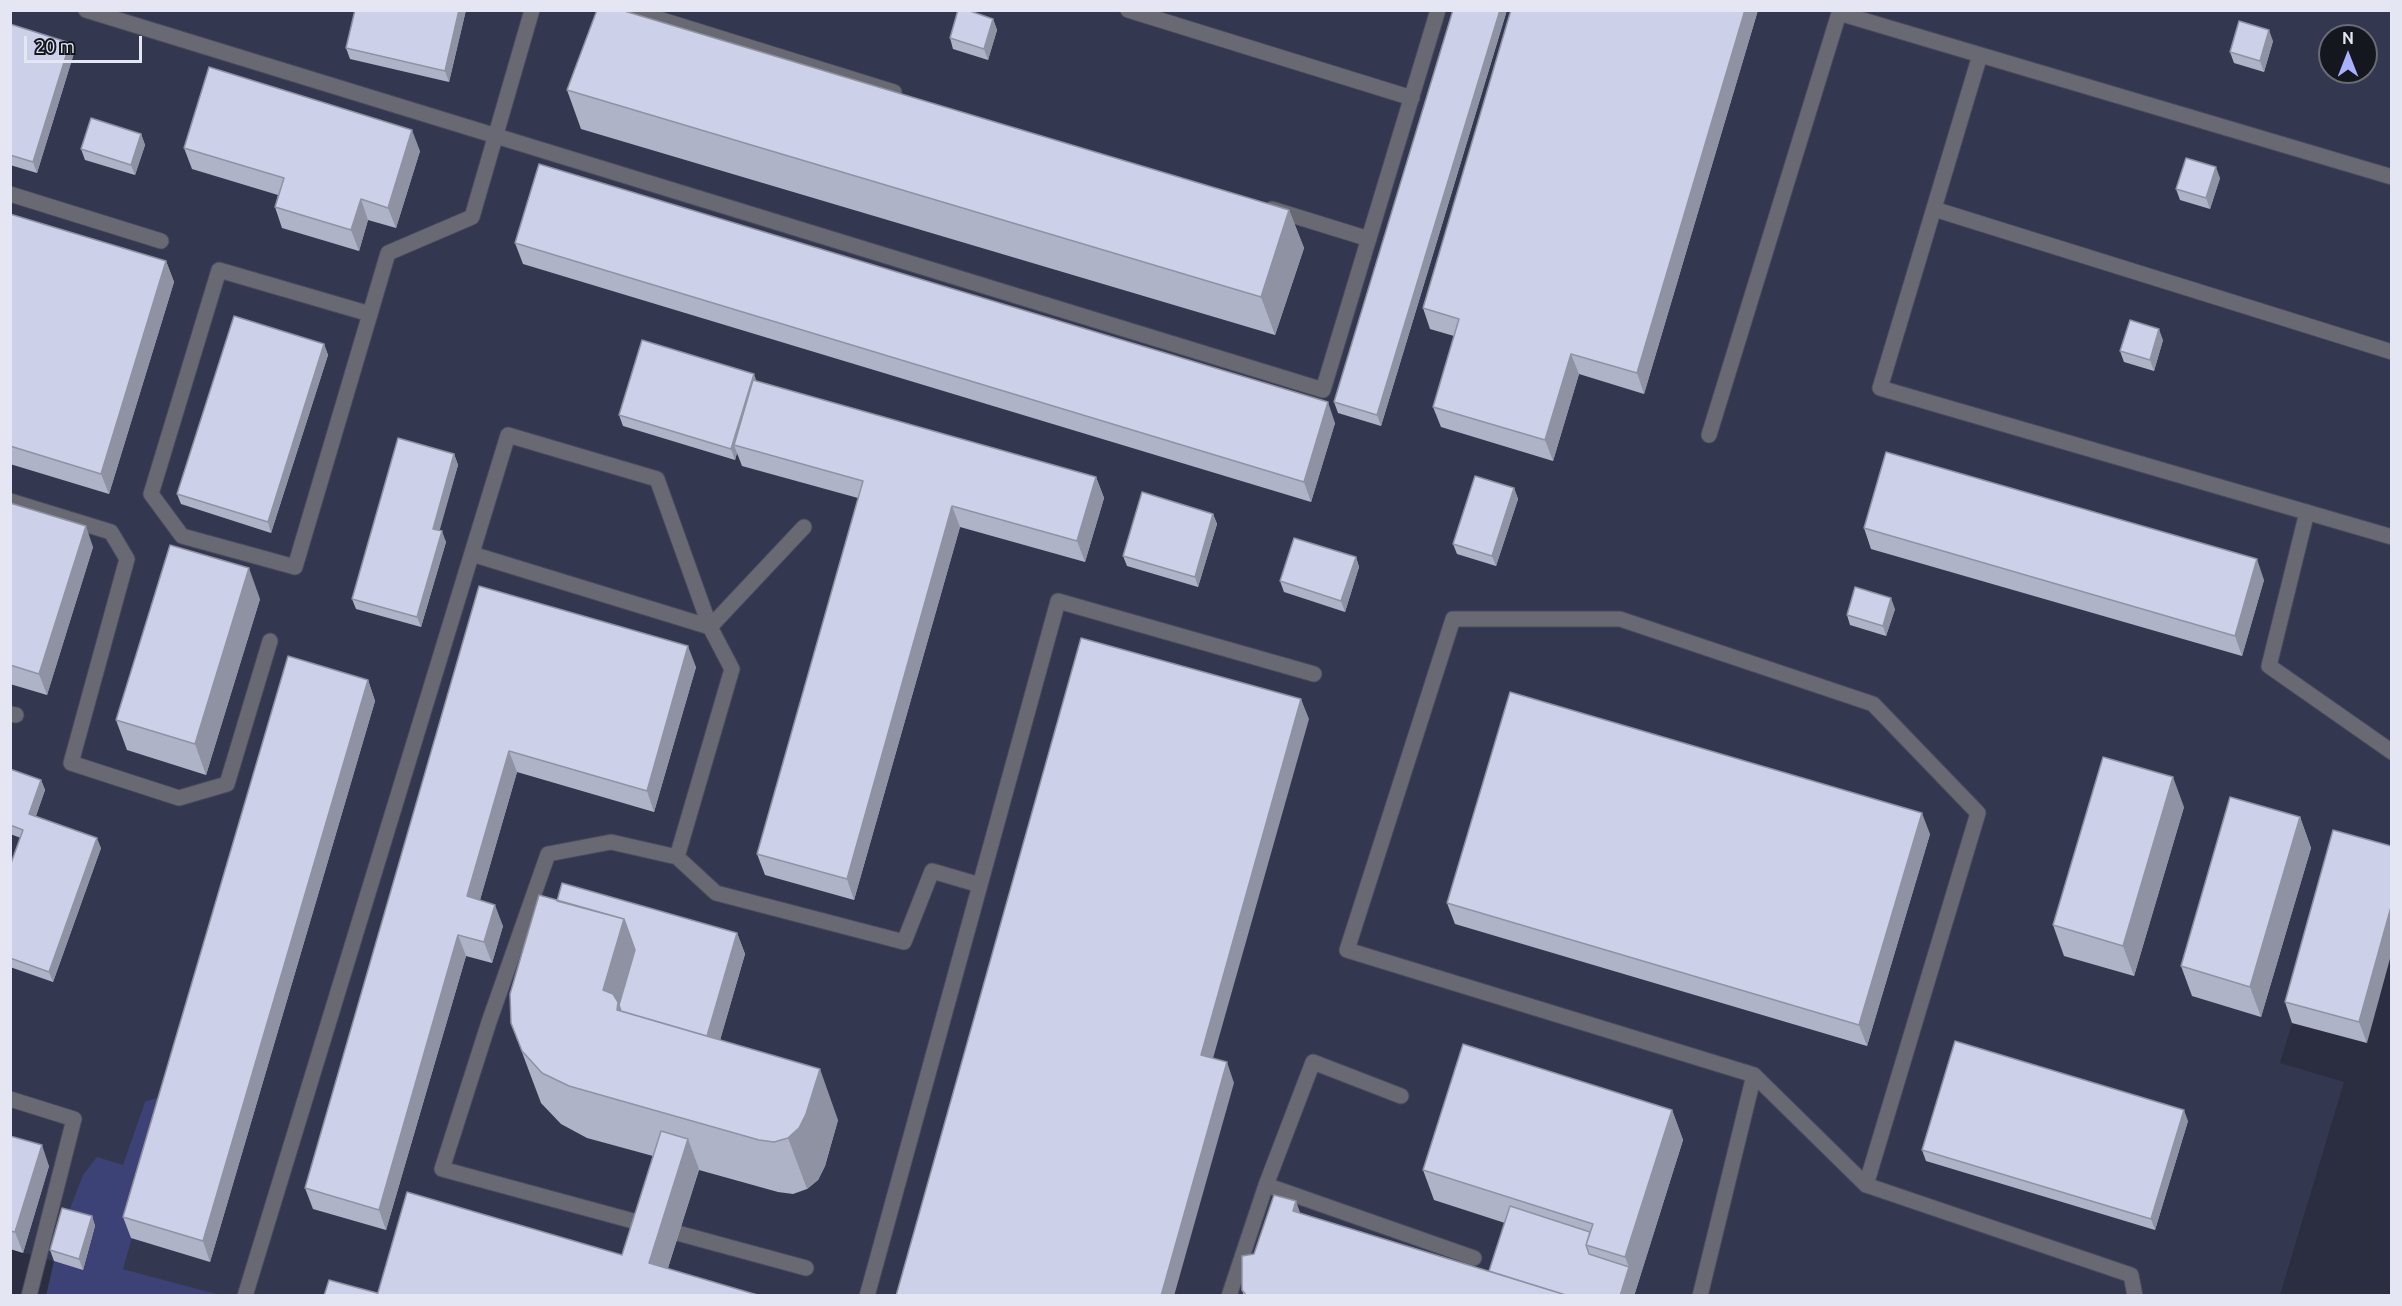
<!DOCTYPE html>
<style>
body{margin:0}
#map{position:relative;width:2402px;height:1306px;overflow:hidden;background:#2b2e40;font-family:Ubuntu,sans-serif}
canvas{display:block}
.frame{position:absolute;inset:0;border:12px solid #e4e6f3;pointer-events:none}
.north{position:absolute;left:2318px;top:24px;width:60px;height:60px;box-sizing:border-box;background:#15171f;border:2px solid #686a74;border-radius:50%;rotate:0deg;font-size:16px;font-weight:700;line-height:24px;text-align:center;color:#e4e6f3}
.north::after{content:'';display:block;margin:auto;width:21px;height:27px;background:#a7b1fc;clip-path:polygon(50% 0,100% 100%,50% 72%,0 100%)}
.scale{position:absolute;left:24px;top:36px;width:118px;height:27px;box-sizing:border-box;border:3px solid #e4e6f3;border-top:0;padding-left:8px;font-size:18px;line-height:21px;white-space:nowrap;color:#e4e6f3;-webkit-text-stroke:4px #15171f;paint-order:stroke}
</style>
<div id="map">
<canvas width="2402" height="1306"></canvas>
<div class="frame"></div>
<div class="north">N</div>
<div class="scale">20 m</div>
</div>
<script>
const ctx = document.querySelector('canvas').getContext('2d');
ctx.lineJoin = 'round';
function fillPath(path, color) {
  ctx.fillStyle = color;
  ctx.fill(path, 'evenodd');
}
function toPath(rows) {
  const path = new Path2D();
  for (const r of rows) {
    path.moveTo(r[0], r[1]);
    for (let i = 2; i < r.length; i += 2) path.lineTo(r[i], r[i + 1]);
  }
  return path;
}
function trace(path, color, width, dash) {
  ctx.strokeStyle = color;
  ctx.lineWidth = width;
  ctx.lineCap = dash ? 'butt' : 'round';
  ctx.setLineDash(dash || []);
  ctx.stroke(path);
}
fillPath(toPath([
 [10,11,2391,11,2391,865,2292,1023,2280,1063,2344,1082,2280,1295,220,1296,123,1269,112,1278,11,1249],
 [2330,36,2366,36,2366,72,2330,72]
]), '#343750');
fillPath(toPath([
 [174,1092,123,1269,220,1295,46,1296,54,1261,83,1269,95,1227,66,1219,83,1175,97,1157,123,1165,145,1102]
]), '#3c4176');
const service = toPath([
 [86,10,1323,390,1438,10],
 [630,10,894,92],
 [1128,10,1412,98],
 [1839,13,2392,177],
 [1980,55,1880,388,2392,537],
 [10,194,161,241],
 [1272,209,1369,239],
 [1934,209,2392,352],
 [370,314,219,270,151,494,182,536,295,567,370,314,388,253,472,217,532,10],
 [1709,435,1840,10],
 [10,501,111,532,127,559,71,763,179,798,227,784,270,641],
 [2307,512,2269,666,2392,752],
 [472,554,710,627,804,527],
 [10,714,16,715],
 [10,1099,74,1119,29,1296],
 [1266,1185,1474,1258],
 [1866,1185,1978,813,1873,704,1620,619,1453,619,1347,950,1754,1075,1866,1185,2131,1275,2135,1296],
 [806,1268,442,1169,489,1022,548,854,611,842,677,857,716,893,904,942,932,871,980,885],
 [245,1296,508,435,657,479,710,627,732,669,677,857],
 [867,1296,1058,601,1314,674],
 [1229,1296,1266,1185,1313,1062,1401,1096],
 [1700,1296,1754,1075]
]);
trace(service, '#494b5d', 17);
trace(service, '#686973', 15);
fillPath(toPath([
 [466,10,449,82,350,59,346,48],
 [1453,10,1507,10,1381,426,1338,413,1334,402],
 [1511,10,1758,10,1644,394,1579,374,1553,461,1441,427,1433,407,1454,336,1430,329,1423,308],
 [993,19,997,30,988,60,953,49,950,38],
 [10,24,74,53,37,173,10,165],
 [2273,41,2264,72,2234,63,2230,52],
 [567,90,1289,210,1304,248,1275,335,581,129],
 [141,134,145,145,135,175,85,160,81,149],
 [184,148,420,151,396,228,368,220,359,251,282,228,275,207,278,195,192,169],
 [2220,178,2210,209,2180,200,2176,189],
 [10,214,166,261,174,282,109,494,10,464],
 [515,243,1335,423,1311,502,523,264],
 [2163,340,2154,371,2124,362,2120,351],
 [324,344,328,355,271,533,181,504,177,494],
 [757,381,1096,477,1104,498,1085,562,960,527,854,900,765,875,757,854,858,498,742,466,737,453,735,460,623,426,619,415],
 [454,454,458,465,439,530,446,542,421,627,356,609,352,599],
 [1514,488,1518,499,1496,566,1457,554,1453,544],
 [10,503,93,547,47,695,10,684],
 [1213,514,1217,524,1198,587,1127,566,1123,556],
 [1864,528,2264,580,2242,656,1871,549],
 [1356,557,1359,567,1345,612,1284,592,1280,581],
 [479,586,696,667,654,812,517,772,480,900,503,926,492,963,466,956,386,1230,313,1209,305,1188],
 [260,599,206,775,127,750,116,720],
 [1895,609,1886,636,1850,625,1847,615],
 [368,680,375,701,210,1262,131,1238,123,1217],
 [10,769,41,780,45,790,36,816,101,848,53,982,10,967,10,866,21,838,10,834],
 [2184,807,2134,976,2064,956,2053,925],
 [2300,817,2311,848,2261,1017,2192,996,2181,966],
 [2333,830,2367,1043,2292,1023,2285,1002],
 [1930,834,1867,1046,1455,924,1447,903],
 [557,901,737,933,745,954,720,1040,838,1120,825,1166,818,1180,807,1189,793,1194,778,1192,699,1170,668,1268,377,1293,622,1255,653,1156,587,1138,561,1124,541,1103,511,1023],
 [1672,1110,1683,1140,1634,1296,1244,1296,1242,1290,1300,1213,1489,1271,1505,1223,1434,1200,1423,1170],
 [2188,1121,2155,1230,1926,1161,1922,1150],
 [10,1136,49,1166,23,1253,10,1249],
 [92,1216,95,1226,83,1270,54,1261,50,1250]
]), '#afb3c8');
fillPath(toPath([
 [459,10,466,10,449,82,445,71],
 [1500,10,1507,10,1381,426,1377,415],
 [1745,10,1758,10,1644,394,1637,373],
 [993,19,997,30,988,60,984,49],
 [2269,30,2273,41,2264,72,2260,61],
 [70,43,74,53,37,173,33,162],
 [412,130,420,151,396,228,388,208],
 [141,134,145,145,135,175,131,165],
 [2216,167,2220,178,2210,209,2206,198],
 [361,199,368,220,359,251,351,230],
 [1289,210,1304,248,1275,335,1261,297],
 [166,261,174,282,109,494,101,474],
 [2159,329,2163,340,2154,371,2150,360],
 [324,344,328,355,271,533,268,522],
 [1571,354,1579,374,1553,461,1545,440],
 [754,374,758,385,734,445,737,453,735,460,731,449],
 [1328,402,1335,423,1311,502,1304,482],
 [454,454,458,465,437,540,433,529],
 [1096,477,1104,498,1085,562,1077,541],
 [1514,488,1518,499,1496,566,1492,556],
 [952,506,960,527,854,900,847,879],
 [1213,514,1217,524,1198,587,1195,577],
 [86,526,93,547,47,695,39,674],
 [442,531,446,542,421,627,417,617],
 [1356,557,1359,567,1345,612,1341,601],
 [2257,559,2264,580,2242,656,2235,636],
 [249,568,260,599,206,775,195,744],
 [1891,598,1895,609,1886,636,1883,626],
 [688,646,696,667,654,812,647,791],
 [368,680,375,701,210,1262,203,1241],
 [1301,699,1309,719,1208,1076,1201,1055],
 [509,751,517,772,475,917,467,896],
 [2173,777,2184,807,2134,976,2123,946],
 [41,780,45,790,33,824,29,814],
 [1922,813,1930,834,1867,1046,1859,1025],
 [2300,817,2311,848,2261,1017,2250,987],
 [97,838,101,848,53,982,49,972],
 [495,905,503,926,492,963,484,942],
 [2391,907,2391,955,2367,1043,2359,1022],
 [624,919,643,971,627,1026,603,990],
 [737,933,745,954,708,1082,700,1062],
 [458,935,466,956,386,1230,379,1210],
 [1227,1062,1234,1083,1174,1296,1161,1296],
 [820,1069,838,1120,825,1166,818,1180,807,1189,788,1138],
 [1672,1110,1683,1140,1634,1296,1620,1296,1629,1267,1625,1257],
 [2184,1110,2188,1121,2155,1230,2151,1219],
 [688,1139,699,1169,660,1293,649,1263],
 [42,1145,49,1166,23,1253,15,1232],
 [1296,1201,1314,1253,1293,1211],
 [92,1216,95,1226,83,1270,79,1259]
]), '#8f92a3');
const building = toPath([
 [355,10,459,10,445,71,346,48,355,10],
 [597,10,621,10,1289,210,1261,297,567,90,597,10],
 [958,10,967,10,993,19,984,49,950,38,958,10],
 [1453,10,1500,10,1377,415,1334,402,1453,10],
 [1511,10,1745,10,1637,373,1571,354,1545,440,1433,407,1459,319,1423,308,1511,10],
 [2239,21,2269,30,2260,61,2230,52,2239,21],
 [10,24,70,43,33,162,10,155,10,24],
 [209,67,412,130,388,208,361,199,351,230,275,207,284,178,184,148,209,67],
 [91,118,141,134,131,165,81,149,91,118],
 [2186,158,2216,167,2206,198,2176,189,2186,158],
 [539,164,1328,402,1304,482,515,243,539,164],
 [10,214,166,261,101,474,10,446,10,214],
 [234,316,324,344,268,522,177,494,234,316],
 [2130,320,2159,329,2150,360,2120,351,2130,320],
 [642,340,754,374,731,449,619,415,642,340],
 [753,380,1096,477,1077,541,952,506,847,879,757,854,863,481,734,445,753,380],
 [398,438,454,454,433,529,442,531,417,617,352,599,398,438],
 [1886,452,2257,559,2235,636,1864,528,1886,452],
 [1475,476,1514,488,1492,556,1453,544,1475,476],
 [1142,492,1213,514,1195,577,1123,556,1142,492],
 [10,503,86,526,39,674,10,665,10,503],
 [1294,538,1356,557,1341,601,1280,581,1294,538],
 [170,545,249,568,195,744,116,720,170,545],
 [479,586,688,646,647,791,509,751,467,896,495,905,484,942,458,935,379,1210,305,1188,479,586],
 [1855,587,1891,598,1883,626,1847,615,1855,587],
 [1081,638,1301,699,1201,1055,1227,1062,1161,1296,896,1296,1081,638],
 [288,656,368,680,203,1241,123,1217,288,656],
 [1510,692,1922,813,1859,1025,1447,903,1510,692],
 [2103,757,2173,777,2123,946,2053,925,2103,757],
 [10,769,41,780,29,814,97,838,49,972,10,958,10,866,23,830,10,825,10,769],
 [2230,797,2300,817,2250,987,2181,966,2230,797],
 [2333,830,2391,846,2391,907,2359,1022,2285,1002,2333,830],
 [562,883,737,933,707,1036,621,1011,619,1005,635,950,624,919,557,901,562,883],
 [539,895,624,919,603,990,613,994,618,1002,617,1010,820,1069,806,1114,799,1128,788,1138,774,1142,759,1140,569,1086,542,1073,522,1051,511,1023,510,994,539,895],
 [1955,1041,2184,1110,2151,1219,1922,1150,1955,1041],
 [1463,1044,1672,1110,1625,1257,1586,1245,1593,1224,1423,1170,1463,1044],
 [661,1131,688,1139,649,1263,761,1296,377,1296,407,1192,622,1255,661,1131],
 [10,1136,42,1145,15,1232,10,1231,10,1136],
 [1274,1195,1296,1201,1293,1211,1569,1296,1247,1296,1242,1290,1242,1256,1254,1254,1274,1195],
 [1510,1206,1590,1232,1586,1245,1589,1254,1629,1267,1620,1296,1569,1296,1489,1271,1510,1206],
 [62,1208,92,1216,79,1259,50,1250,62,1208],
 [329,1280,377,1293,377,1296,324,1296,329,1280]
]);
fillPath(building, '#ccd0e9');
trace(building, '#8f92a3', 1.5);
</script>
